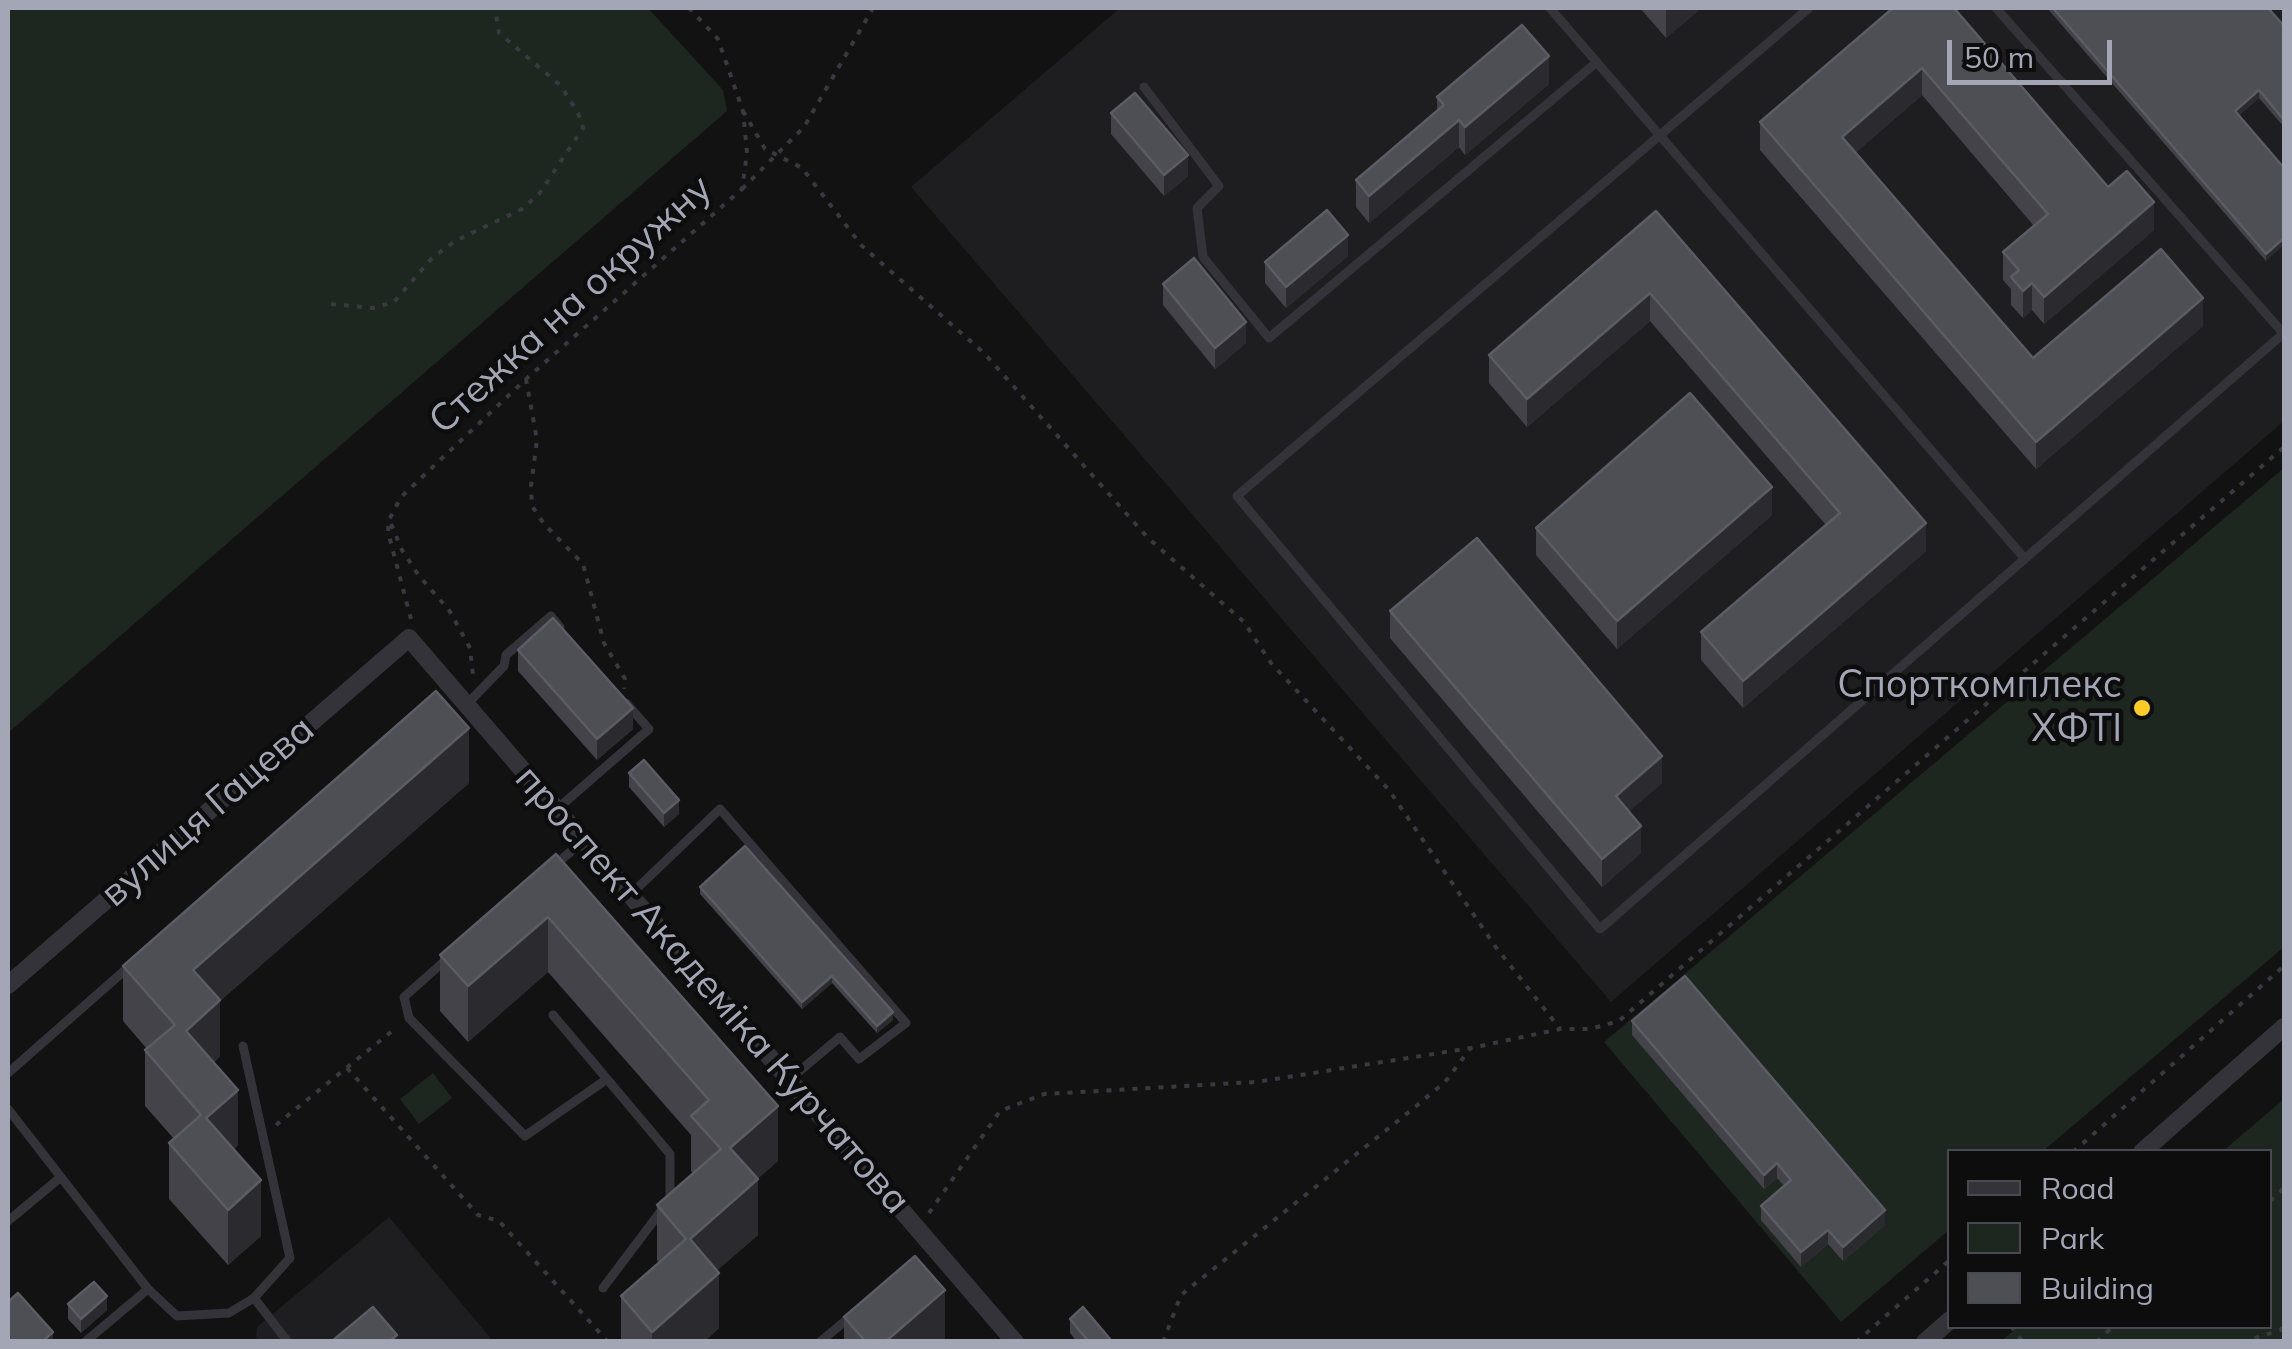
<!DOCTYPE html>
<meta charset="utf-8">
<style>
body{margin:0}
#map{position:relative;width:2292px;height:1349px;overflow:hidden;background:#121213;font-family:Mulish,sans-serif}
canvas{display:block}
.frame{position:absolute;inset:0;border:10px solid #a3a6b5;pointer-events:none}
.legend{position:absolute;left:1947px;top:1149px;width:325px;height:180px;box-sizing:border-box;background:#0d0d0e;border:2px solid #494a51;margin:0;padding:12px 18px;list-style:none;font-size:30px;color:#a3a6b5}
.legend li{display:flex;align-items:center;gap:20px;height:50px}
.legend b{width:50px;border:2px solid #494a51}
.scale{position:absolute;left:1947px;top:40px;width:165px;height:45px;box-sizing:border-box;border:5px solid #a3a6b5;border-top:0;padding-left:12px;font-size:30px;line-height:35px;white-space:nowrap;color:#a3a6b5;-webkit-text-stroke:8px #0d0d0e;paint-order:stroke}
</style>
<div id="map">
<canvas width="2292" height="1349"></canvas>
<div class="frame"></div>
<ul class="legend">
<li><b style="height:12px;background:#333339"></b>Road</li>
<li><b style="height:28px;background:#1e2620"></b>Park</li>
<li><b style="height:28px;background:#4e4e55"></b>Building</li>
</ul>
<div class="scale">50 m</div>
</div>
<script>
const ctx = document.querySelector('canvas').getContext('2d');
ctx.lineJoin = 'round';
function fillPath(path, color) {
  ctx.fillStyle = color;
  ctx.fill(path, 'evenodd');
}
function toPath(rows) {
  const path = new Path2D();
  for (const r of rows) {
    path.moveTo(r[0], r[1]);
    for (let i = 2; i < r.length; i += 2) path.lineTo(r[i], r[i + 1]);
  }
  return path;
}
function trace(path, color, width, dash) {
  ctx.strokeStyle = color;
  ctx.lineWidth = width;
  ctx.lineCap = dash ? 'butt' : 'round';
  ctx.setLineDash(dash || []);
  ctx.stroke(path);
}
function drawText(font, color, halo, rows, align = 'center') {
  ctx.font = font + ' Mulish,sans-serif';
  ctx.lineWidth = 9;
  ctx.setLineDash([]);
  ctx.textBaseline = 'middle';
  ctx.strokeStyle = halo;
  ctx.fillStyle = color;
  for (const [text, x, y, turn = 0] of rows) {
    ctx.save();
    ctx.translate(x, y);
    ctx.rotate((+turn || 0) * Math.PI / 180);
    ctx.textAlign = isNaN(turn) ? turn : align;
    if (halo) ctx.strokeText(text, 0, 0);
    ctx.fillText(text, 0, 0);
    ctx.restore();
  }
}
fillPath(toPath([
 [1120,8,2284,8,2284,421,1611,1002,911,187],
 [389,1217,493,1341,256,1342,257,1327]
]), '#1e1e20');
fillPath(toPath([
 [8,8,648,8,723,90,727,111,8,733],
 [2284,468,2284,947,2043,1151,1950,1152,1949,1230,1841,1322,1604,1042],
 [433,1073,452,1098,419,1124,400,1099],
 [2284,1099,2284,1341,2001,1341,2018,1327,2270,1326,2270,1152,2223,1151]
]), '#1e2620');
trace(toPath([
 [743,111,765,149,802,168,862,246,984,353,1148,538,1244,622,1271,663,1389,790,1495,946,1560,1029],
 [742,189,804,127,873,8],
 [331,304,373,308,394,302,431,259,455,241,522,209,539,194,583,128,578,113,561,86,499,33,495,8],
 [526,379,537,440,531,486,532,506,544,524,583,564,604,643,625,679,624,689],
 [391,524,402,550,419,576,449,610,470,648,473,675],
 [411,619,388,532,389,520,401,497,526,379,742,189,747,153,743,111,718,39,689,8],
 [347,1068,478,1215,499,1221,608,1342],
 [276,1125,397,1027],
 [2073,1152,2284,966],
 [2270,1201,2284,1188],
 [929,1213,1000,1111,1044,1094,1256,1082,1471,1048,1560,1029,1590,1029,1619,1021,2284,447],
 [2011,1326,2023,1342],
 [1163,1342,1181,1295,1415,1107,1445,1082,1470,1049],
 [1856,1342,1950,1260],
 [2097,1342,2113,1326],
 [2242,1342,2281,1330,2284,1325]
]), '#393a40', 4, [5, 8]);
trace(toPath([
 [1550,8,2025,559],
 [1809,8,1237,496,1600,929,2284,333],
 [1996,8,2284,334],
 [1144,87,1219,186,1197,208,1203,257,1269,338,1597,62],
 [468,703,504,666,506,655,551,616,560,627],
 [556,810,649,729,626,703],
 [555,865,583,841],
 [630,895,720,809,906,1023,859,1059,840,1037,789,1080],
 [449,957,404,997,409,1018,525,1136,607,1079,553,1015],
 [8,1073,132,964],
 [8,1109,148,1289,177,1316,229,1313,254,1298,290,1258,243,1046],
 [8,1221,61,1177],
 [603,1288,670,1199,670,1154,607,1079],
 [254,1298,288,1342],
 [85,1342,148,1289],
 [820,1342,851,1316]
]), '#333339', 9);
trace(toPath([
 [8,985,409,638,1015,1342],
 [2142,1152,2284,1027],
 [1925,1342,1950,1320]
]), '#333339', 18);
fillPath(toPath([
 [1640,8,1701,8,1666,38],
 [1893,8,2108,187,2154,230,2044,324,2032,310,2023,318,2011,305,2011,289,2003,280,2003,252,2034,226,1922,95,1856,152,2033,358,2203,326,2036,469,1760,150,1760,122],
 [2047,8,2268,8,2284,26,2284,127,2259,98,2239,115,2284,168,2266,261],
 [1549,84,1465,155,1459,147,1369,223,1356,207,1356,180,1437,110,1437,97],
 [1111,113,1188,176,1164,196,1111,134],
 [1656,211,1926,551,1743,708,1701,660,1701,632,1826,525,1650,321,1527,427,1489,383,1489,355],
 [1348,256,1286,308,1265,283,1265,262],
 [1163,284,1246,343,1215,369,1163,305],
 [1772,515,1617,649,1536,555,1536,528],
 [1390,611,1662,783,1629,811,1641,853,1602,887,1390,638],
 [518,650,633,729,597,760,518,671],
 [629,773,679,814,664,827,629,787],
 [469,783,220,1001,220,1056,214,1062,238,1145,234,1149,261,1236,228,1265,169,1199,169,1143,174,1139,145,1106,145,1050,147,1049,123,1021,123,966],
 [745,846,893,1020,877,1033,832,983,802,1009,700,894,700,887],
 [556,854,778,1161,757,1179,758,1235,717,1270,719,1328,704,1342,621,1342,621,1296,659,1263,657,1260,657,1205,693,1173,691,1171,691,1135,548,972,468,1042,440,1011,440,955],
 [1632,1021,1885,1225,1843,1261,1828,1244,1801,1267,1761,1220,1761,1206,1784,1186,1777,1178,1764,1189,1632,1035],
 [68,1304,107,1310,81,1333,68,1319],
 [844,1317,945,1342,844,1342],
 [1070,1319,1110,1342,1077,1342,1070,1333]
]), '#434349');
fillPath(toPath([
 [1669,8,1701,8,1666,38,1666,10],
 [1549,56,1549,84,1465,155,1465,127],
 [1922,68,1922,95,1842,164,1842,137],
 [2259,90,2259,98,2235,118,2235,111],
 [1459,120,1459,147,1369,223,1369,196],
 [1188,155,1188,176,1164,196,1164,175],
 [2154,202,2154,230,2044,324,2044,297],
 [1348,235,1348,256,1286,308,1286,287],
 [2284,238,2284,245,2266,261,2266,254],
 [2032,283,2032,310,2023,318,2023,291],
 [1650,293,1650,321,1527,427,1527,399],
 [2203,298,2203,326,2036,469,2036,442],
 [1246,322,1246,343,1215,369,1215,348],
 [1772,487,1772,515,1617,649,1617,621],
 [1926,523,1926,551,1743,708,1743,681],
 [633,708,633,729,597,760,597,739],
 [469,728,469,783,220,1001,220,1056,186,1086,186,1031,193,970],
 [1662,756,1662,783,1616,823,1616,796],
 [679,800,679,814,664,827,664,813],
 [1641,826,1641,853,1602,887,1602,859],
 [548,917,548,972,468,1042,468,986],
 [832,976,832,983,802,1009,802,1002],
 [893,1012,893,1020,877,1033,877,1026],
 [238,1090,238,1145,206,1173,206,1118],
 [778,1106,778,1161,730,1203,730,1148],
 [1777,1163,1777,1178,1764,1189,1764,1175],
 [758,1179,758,1235,690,1294,690,1239],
 [261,1180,261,1236,228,1265,228,1210],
 [1885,1210,1885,1225,1843,1261,1843,1247],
 [1828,1230,1828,1244,1801,1267,1801,1252],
 [719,1273,719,1328,704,1342,652,1342,652,1332],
 [945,1290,945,1342,885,1342],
 [107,1296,107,1310,81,1333,81,1319],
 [53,1332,53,1342,42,1342]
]), '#2b2b2f');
const building = toPath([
 [1893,8,1954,8,2108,187,2127,171,2154,202,2044,297,2032,283,2023,291,2011,277,2019,270,2003,252,2048,214,1922,68,1842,137,2033,358,2161,249,2203,298,2036,442,1760,122,1893,8],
 [2053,8,2268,8,2284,26,2284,120,2259,90,2235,111,2284,168,2284,238,2266,254,2053,8],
 [1522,25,1549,56,1465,127,1459,120,1369,196,1356,180,1444,105,1437,97,1522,25],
 [1135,93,1188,155,1164,175,1111,113,1135,93],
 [1327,210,1348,235,1286,287,1265,262,1327,210],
 [1656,211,1926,523,1743,681,1701,632,1840,513,1650,293,1527,399,1489,355,1656,211],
 [1194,258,1246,322,1215,348,1163,284,1194,258],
 [1690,393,1772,487,1617,621,1536,528,1690,393],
 [1477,538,1662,756,1616,796,1641,826,1602,859,1390,611,1477,538],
 [553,618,633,708,597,739,518,650,553,618],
 [436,691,469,728,193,970,220,1000,186,1031,238,1090,206,1118,261,1180,228,1210,169,1143,201,1115,145,1050,175,1025,123,966,436,691],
 [644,760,679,800,664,813,629,773,644,760],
 [745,846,893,1012,877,1026,832,976,802,1002,700,887,745,846],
 [556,854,778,1106,730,1148,758,1179,690,1239,719,1273,652,1332,621,1296,686,1239,657,1205,721,1149,691,1116,709,1100,548,917,468,986,440,955,556,854],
 [1685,976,1885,1210,1843,1247,1828,1230,1801,1252,1761,1206,1791,1180,1777,1163,1764,1175,1632,1021,1685,976],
 [915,1256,945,1290,885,1342,866,1342,844,1317,915,1256],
 [94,1282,107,1296,81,1319,68,1304,94,1282],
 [18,1293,53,1332,42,1342,8,1342,8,1302,18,1293],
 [373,1307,397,1335,389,1342,331,1342,373,1307],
 [1083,1307,1110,1339,1107,1342,1089,1342,1070,1319,1083,1307]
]);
fillPath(building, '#4e4e55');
trace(building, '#5b5c64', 2.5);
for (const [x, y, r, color] of [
 [2142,708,10,"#f9cb24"]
]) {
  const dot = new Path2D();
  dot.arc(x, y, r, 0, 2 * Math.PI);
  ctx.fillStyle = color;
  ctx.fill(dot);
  trace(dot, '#0d0d0e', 4);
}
drawText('38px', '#a3a6b5', '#0d0d0e', [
 ["Стежка на окружну",571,305,-42],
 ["вулиця Гацева",208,812,-41],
 ["проспект Академіка Курчатова",712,990,49]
]);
drawText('38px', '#a3a6b5', '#0d0d0e', [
 ["Спорткомплекс",2122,686],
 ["ХФТІ",2122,730]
], 'right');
</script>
